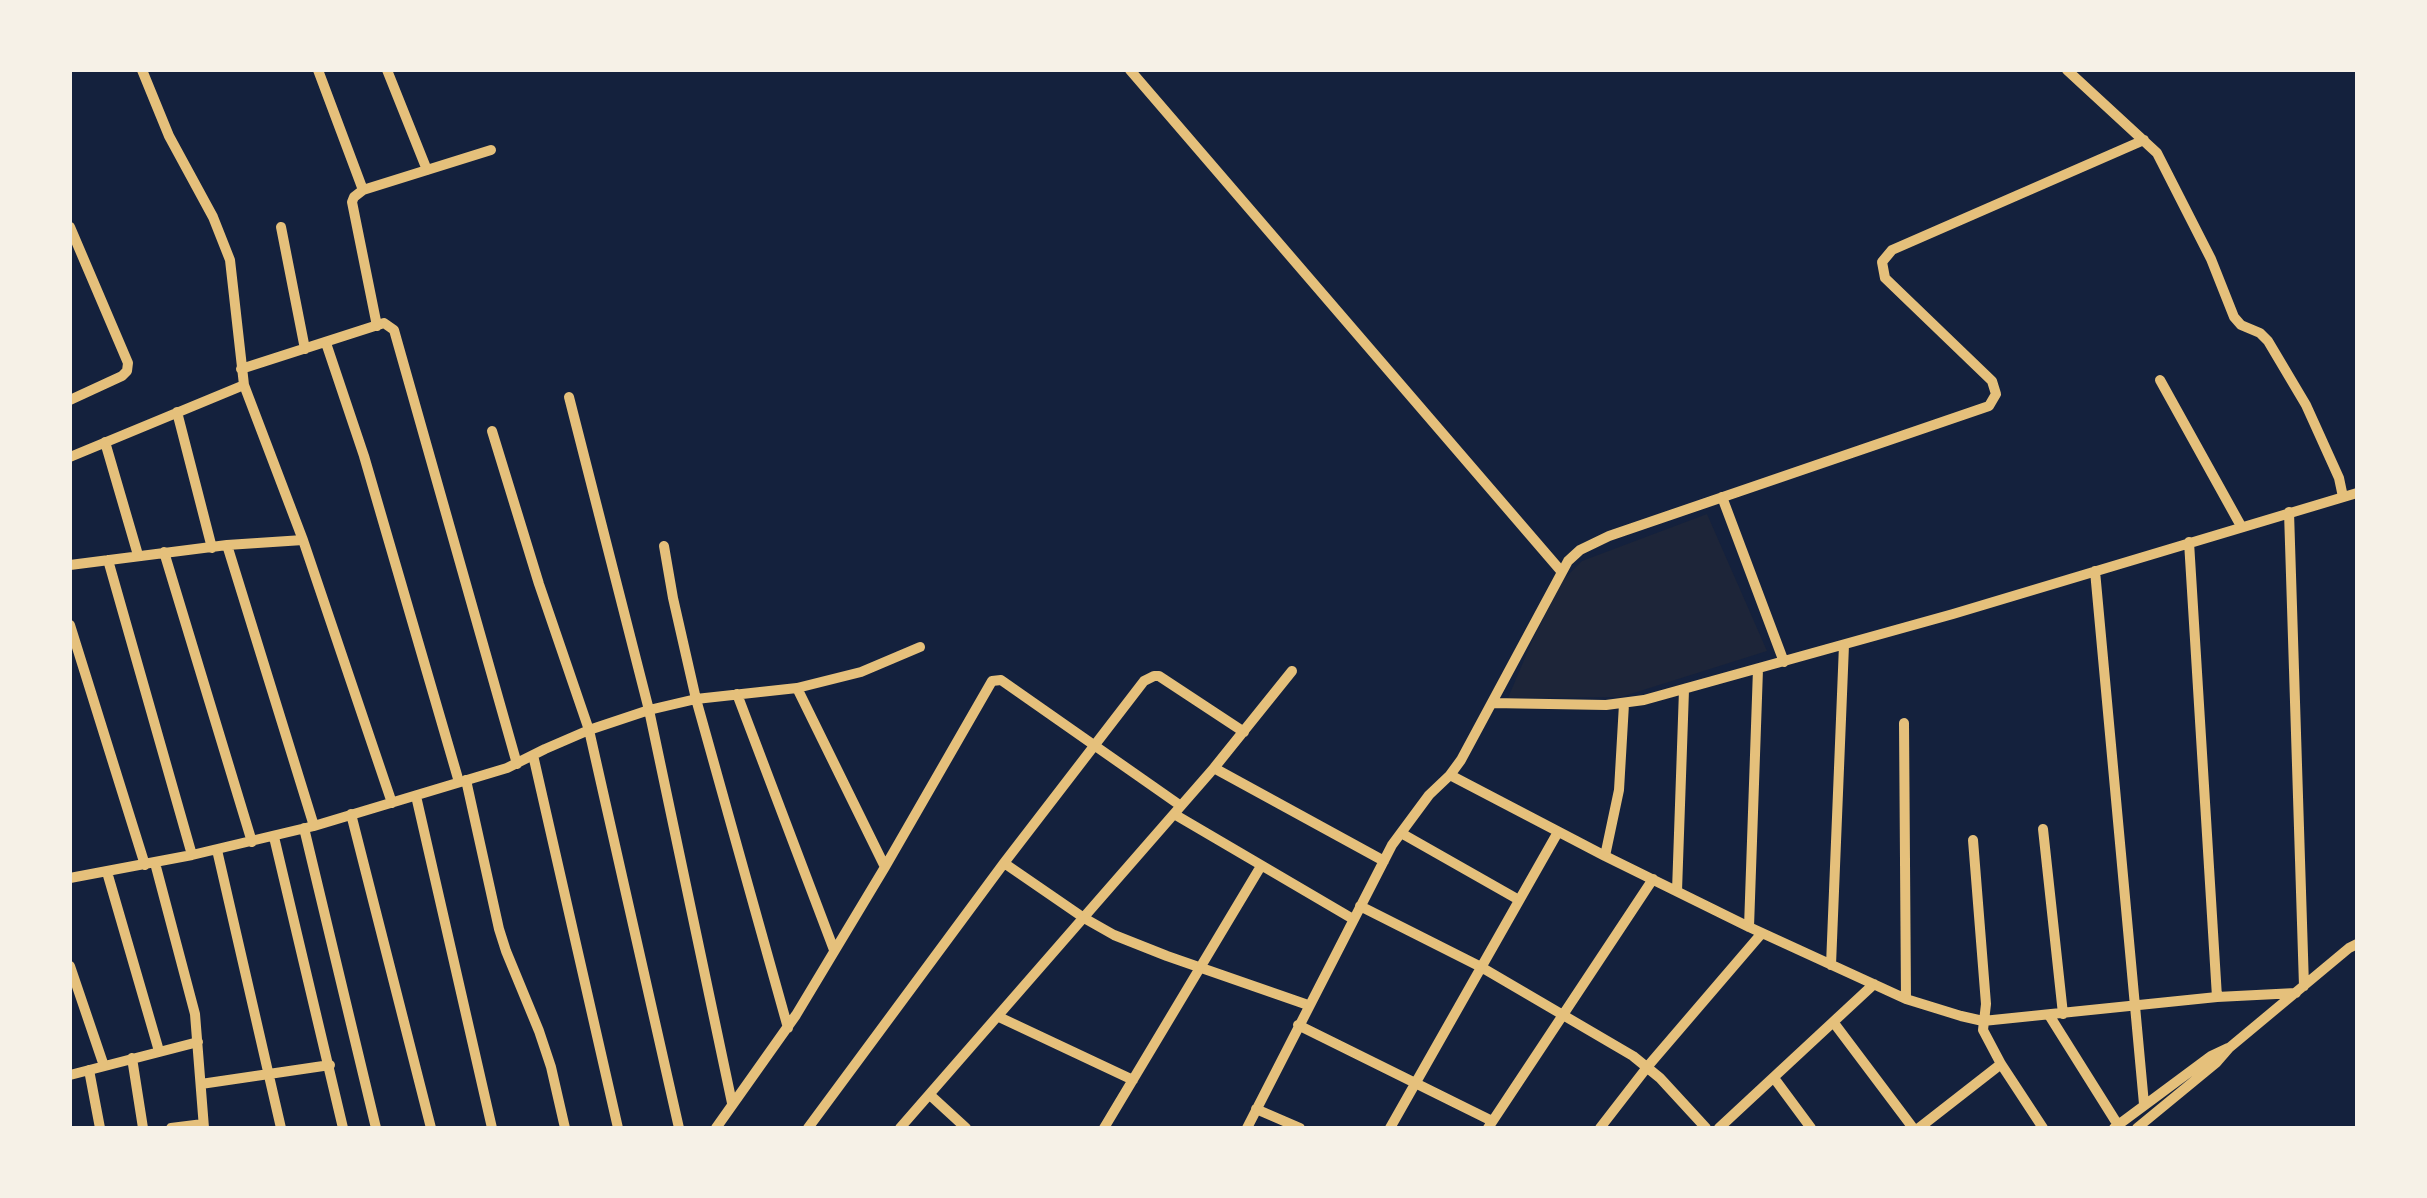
<!DOCTYPE html>
<style>
body{margin:0}
#map{position:relative;width:2427px;height:1198px;overflow:hidden;background:#14213d;font-family:"DM Sans",sans-serif}
canvas{display:block}
.frame{position:absolute;inset:0;border:72px solid #f6f1e7;pointer-events:none}
</style>
<div id="map">
<canvas width="2427" height="1198"></canvas>
<div class="frame"></div>
</div>
<script>
const ctx = document.querySelector('canvas').getContext('2d');
ctx.lineJoin = 'round';
function fillPath(path, color) {
  ctx.fillStyle = color;
  ctx.fill(path, 'evenodd');
}
function toPath(rows) {
  const path = new Path2D();
  for (const r of rows) {
    path.moveTo(r[0], r[1]);
    for (let i = 2; i < r.length; i += 2) path.lineTo(r[i], r[i + 1]);
  }
  return path;
}
function trace(path, color, width, dash) {
  ctx.strokeStyle = color;
  ctx.lineWidth = width;
  ctx.lineCap = dash ? 'butt' : 'round';
  ctx.setLineDash(dash || []);
  ctx.stroke(path);
}
fillPath(toPath([
 [1707,514,1767,651,1621,697,1508,698,1532,641,1563,580,1582,561]
]), '#1d2539');
trace(toPath([
 [142,70,169,136,213,217,230,260,244,385,303,540,392,803],
 [318,70,363,190],
 [387,70,427,170],
 [1130,70,1561,571],
 [2067,70,2157,153,2211,259,2234,317,2241,325,2260,333,2268,341,2306,405,2339,478,2343,497],
 [70,227,128,363,127,371,122,376,70,400],
 [281,227,305,349],
 [377,326,352,202,354,197,363,190,491,150],
 [326,343,364,456,459,782],
 [241,369,384,323,394,330,517,764],
 [2160,380,2241,526],
 [569,397,649,710,732,1103],
 [177,412,212,548],
 [492,431,539,584,589,730,679,1128],
 [105,442,138,555],
 [70,457,244,385],
 [1722,497,1784,662],
 [2289,512,2304,986],
 [2189,542,2217,997],
 [227,545,314,826],
 [664,546,673,598,696,699,788,1028],
 [164,552,252,842],
 [108,560,192,855],
 [70,565,227,545,303,540],
 [2095,571,2144,1104],
 [70,625,145,865],
 [797,688,885,867],
 [737,694,834,950],
 [1492,703,1606,705,1644,700,1953,614,2357,493],
 [1904,723,1906,999],
 [533,755,618,1128],
 [1214,768,1384,861],
 [1450,775,1605,856,1749,927,1906,999,1961,1016,1983,1021,2217,997,2296,993],
 [466,780,499,929,506,951,539,1031,551,1067,565,1128],
 [416,796,492,1128],
 [351,814,431,1128],
 [1174,814,1353,919],
 [304,828,376,1128],
 [2043,829,2063,1014],
 [1401,833,1519,900],
 [274,837,343,1128],
 [1973,840,1986,1004,1983,1030,2001,1064,2043,1128],
 [217,850,281,1128],
 [1605,856,1619,790,1624,704],
 [155,863,195,1014,204,1128],
 [1004,863,1084,918,1114,935,1167,956,1308,1005],
 [107,872,159,1051],
 [70,878,192,855,314,826,507,768,545,749,589,730,649,710,696,699,797,688,861,672,920,647],
 [1677,891,1684,690],
 [1360,906,1481,967,1633,1056,1660,1078,1706,1128],
 [1749,927,1758,669],
 [1831,965,1844,645],
 [70,966,104,1066],
 [2049,1015,2118,1125],
 [999,1017,1133,1080],
 [1834,1023,1913,1128],
 [1298,1025,1492,1121],
 [132,1058,143,1128],
 [89,1070,100,1128],
 [70,1075,198,1042],
 [1774,1078,1811,1128],
 [201,1084,330,1065],
 [930,1095,966,1128],
 [1256,1109,1300,1128],
 [171,1128,203,1124],
 [716,1128,796,1015,885,867,992,681,1001,680,1181,806],
 [808,1128,1004,863,1144,681,1154,676,1159,676,1244,732],
 [900,1128,1214,768,1292,671],
 [1104,1128,1261,866],
 [1247,1128,1392,845,1429,795,1450,775,1461,760,1568,561,1580,550,1609,536,1989,406,1996,394,1992,381,1885,278,1882,262,1892,250,2144,140],
 [1390,1128,1558,832],
 [1488,1128,1653,879],
 [1600,1128,1648,1066,1762,933],
 [1719,1128,1874,984],
 [1919,1128,2001,1064],
 [2114,1128,2211,1056,2228,1048],
 [2137,1128,2216,1063,2229,1048,2349,948,2357,944]
]), '#e5c07b', 10);
</script>
